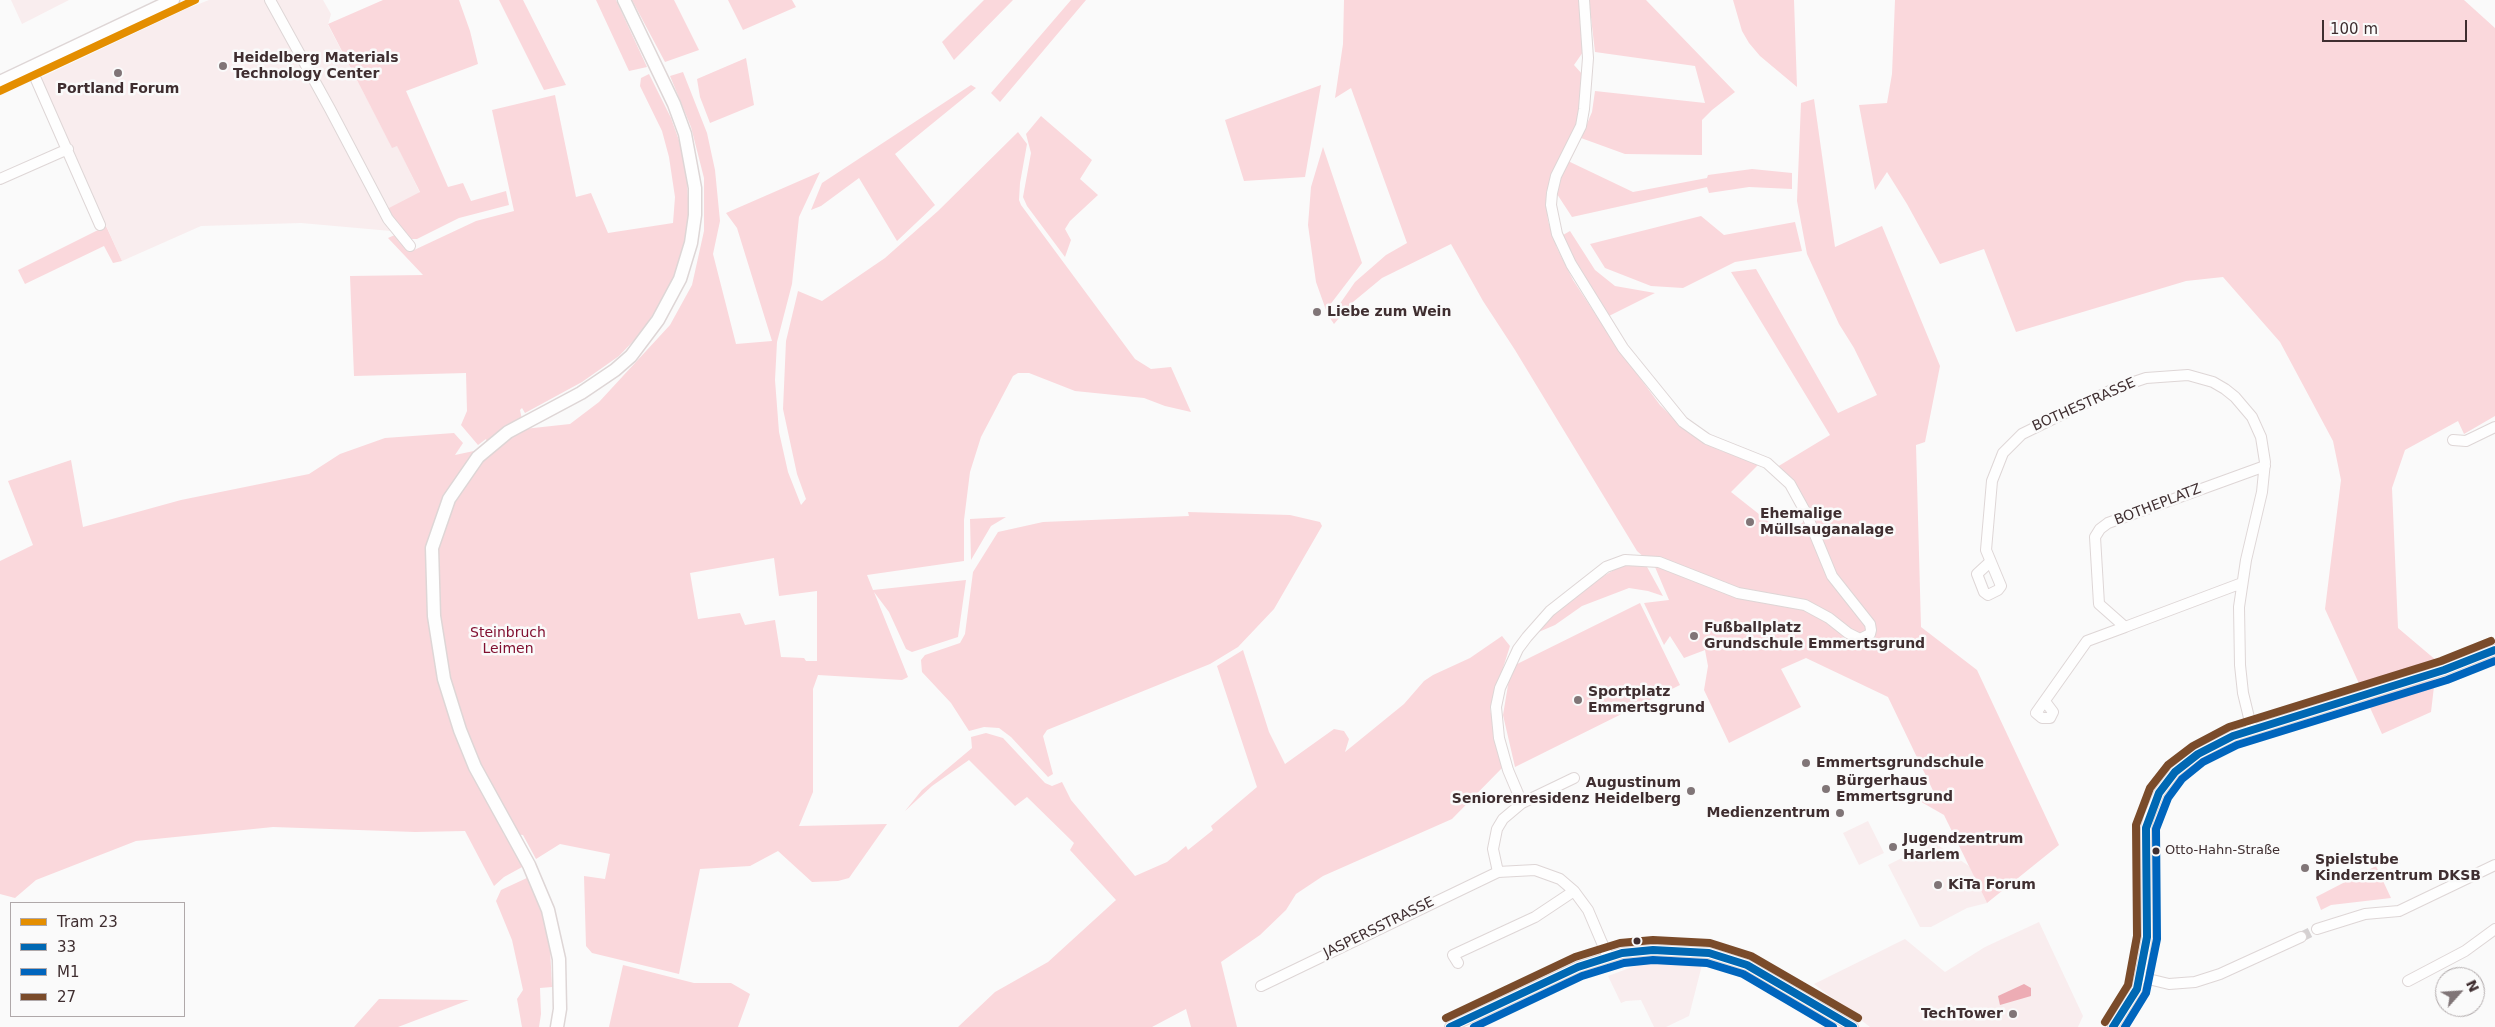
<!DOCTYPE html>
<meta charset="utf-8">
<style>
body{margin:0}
#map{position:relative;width:2495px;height:1027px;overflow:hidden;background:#fafafa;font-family:"DejaVu Sans",sans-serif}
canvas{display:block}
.legend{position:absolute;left:10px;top:902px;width:175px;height:115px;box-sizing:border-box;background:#fafafa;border:1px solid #afa8a9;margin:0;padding:6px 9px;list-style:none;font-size:15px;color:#3f2e30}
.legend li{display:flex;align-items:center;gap:10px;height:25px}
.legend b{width:25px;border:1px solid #afa8a9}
.north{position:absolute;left:2435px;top:967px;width:50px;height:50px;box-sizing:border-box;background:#fafafa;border:1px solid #afa8a9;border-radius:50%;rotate:64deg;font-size:14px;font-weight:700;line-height:20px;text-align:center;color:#3f2e30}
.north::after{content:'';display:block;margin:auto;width:18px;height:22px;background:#807577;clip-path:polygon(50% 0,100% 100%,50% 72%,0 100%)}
.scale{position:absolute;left:2322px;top:20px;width:145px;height:22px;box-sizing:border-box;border:2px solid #3f2e30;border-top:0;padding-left:6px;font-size:15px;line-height:18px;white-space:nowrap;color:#3f2e30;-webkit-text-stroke:4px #fafafa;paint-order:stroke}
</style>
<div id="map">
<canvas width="2495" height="1027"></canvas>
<ul class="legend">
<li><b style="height:6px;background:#e48e00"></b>Tram 23</li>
<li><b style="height:6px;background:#0068b3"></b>33</li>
<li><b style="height:6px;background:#0065bd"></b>M1</li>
<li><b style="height:6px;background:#7a4b2a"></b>27</li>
</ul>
<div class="north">N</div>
<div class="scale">100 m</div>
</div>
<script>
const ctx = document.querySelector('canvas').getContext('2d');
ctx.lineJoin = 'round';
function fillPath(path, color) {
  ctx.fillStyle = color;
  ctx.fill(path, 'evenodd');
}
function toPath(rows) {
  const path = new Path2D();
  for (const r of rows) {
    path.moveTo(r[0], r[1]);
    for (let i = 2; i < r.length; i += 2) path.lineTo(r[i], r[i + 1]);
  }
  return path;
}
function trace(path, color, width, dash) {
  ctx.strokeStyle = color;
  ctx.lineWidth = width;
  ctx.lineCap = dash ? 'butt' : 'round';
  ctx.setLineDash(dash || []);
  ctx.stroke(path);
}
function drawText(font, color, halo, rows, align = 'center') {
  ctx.font = font + ' "DejaVu Sans",sans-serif';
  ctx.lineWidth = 5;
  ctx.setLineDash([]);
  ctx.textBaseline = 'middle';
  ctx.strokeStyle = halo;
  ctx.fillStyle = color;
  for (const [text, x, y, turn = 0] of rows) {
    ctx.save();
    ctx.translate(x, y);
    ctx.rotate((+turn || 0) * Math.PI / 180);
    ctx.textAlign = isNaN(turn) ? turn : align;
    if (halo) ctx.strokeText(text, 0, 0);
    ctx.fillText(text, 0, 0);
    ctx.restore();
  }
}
fillPath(toPath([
 [11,0,69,0,22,24],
 [209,0,323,0,331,14,328,25,392,147,397,145,420,193,391,231,301,223,201,226,122,261,40,78,186,9],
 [1868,821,1884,853,1859,865,1843,833],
 [1933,842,1969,866,1987,903,1967,908,1931,927,1920,927,1888,865],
 [2039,922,2083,1016,2078,1027,1870,1027,1814,984,1905,939,1945,972,1985,947],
 [1675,960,1675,963,1683,964,1684,962,1703,961,1689,1016,1666,1027,1654,1027,1641,1000,1626,1001,1621,1003,1608,976,1643,963]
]), '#f9edee');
fillPath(toPath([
 [383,0,459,0,470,31,478,64,406,91,448,187,463,183,471,201,506,191,509,205,459,218,417,239,410,239,387,209,420,192,397,146,392,148,328,24],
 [499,0,523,0,566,85,544,90],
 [596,0,616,0,647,67,629,71],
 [632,0,674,0,699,50,665,62],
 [728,0,792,0,796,7,743,30],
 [984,0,1013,0,954,60,942,42],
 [1071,0,1086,0,1000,102,991,93],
 [1344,0,1581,0,1583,52,1574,65,1583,75,1578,120,1555,166,1546,194,1548,221,1557,248,1573,280,1615,344,1660,405,1690,434,1719,450,1759,464,1731,492,1788,537,1810,515,1777,467,1830,435,1731,272,1756,269,1838,413,1877,395,1854,348,1839,324,1807,254,1797,201,1801,103,1814,99,1835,247,1882,226,1940,366,1925,442,1916,445,1921,627,1977,670,2059,845,1987,903,1944,815,1916,799,1921,793,1938,801,1888,697,1806,658,1781,669,1801,707,1729,743,1704,690,1708,666,1705,650,1684,658,1670,636,1664,645,1644,603,1669,600,1655,567,1637,551,1515,350,1483,301,1451,244,1382,278,1353,302,1334,324,1330,318,1355,282,1386,255,1407,243,1351,88,1335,98,1343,44],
 [1589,0,1646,0,1735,92,1712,110,1702,120,1702,155,1625,154,1581,138,1592,112,1595,91,1705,103,1695,66,1595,52],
 [1733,0,1794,0,1797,87,1760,56,1749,43,1742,31],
 [1895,0,2464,0,2495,28,2495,416,2464,434,2458,421,2405,450,2392,488,2398,628,2437,661,2431,712,2382,734,2325,609,2341,480,2333,441,2280,342,2223,277,2186,281,2016,332,1984,249,1940,264,1907,204,1887,172,1875,190,1859,105,1887,103,1892,74],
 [746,58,754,105,710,123,700,97,697,79],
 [683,72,707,133,715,170,720,221,713,254,736,344,772,341,737,228,726,213,820,172,799,217,792,284,777,342,775,380,779,432,788,472,801,505,806,499,797,474,783,409,786,341,798,291,822,301,885,258,938,211,1018,132,1027,144,1020,183,1019,200,1021,205,1135,359,1151,369,1171,367,1191,412,1165,406,1144,398,1075,391,1029,373,1018,373,1013,376,981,437,970,472,964,520,964,561,867,575,873,590,966,580,958,637,912,652,906,649,889,612,874,592,908,677,902,680,818,675,813,689,813,792,799,826,887,824,849,878,838,881,812,882,778,851,750,866,700,869,679,974,592,953,586,946,584,876,605,879,610,854,560,844,536,859,523,835,503,833,524,866,504,877,494,886,465,831,415,832,273,827,136,841,36,880,15,898,0,894,0,561,33,545,8,481,71,460,83,527,181,500,309,474,340,454,385,438,454,433,463,443,455,455,488,448,486,439,478,445,461,425,467,411,466,373,354,376,350,276,423,275,388,238,397,234,412,251,476,221,514,211,492,110,555,95,576,197,591,193,608,233,673,223,675,197,669,157,662,131,640,86,641,78,649,74,671,118,686,160,689,219,677,277,641,333,619,356,582,382,525,413,522,408,520,410,524,429,570,424,599,402,670,325,692,285,704,231,704,178,691,127,670,76],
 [774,558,779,596,817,591,817,661,806,661,804,658,781,657,775,620,745,625,740,613,698,619,690,573],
 [971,85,976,88,895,154,935,205,897,241,859,178,821,206,811,210,822,183],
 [1321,85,1305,177,1244,181,1225,120],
 [1041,116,1092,160,1080,179,1098,195,1070,221,1065,229,1071,240,1065,257,1027,206,1023,197,1031,153,1026,134],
 [1323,147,1362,263,1326,310,1316,282,1308,225,1311,187],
 [1568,161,1633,192,1707,178,1708,175,1752,169,1792,173,1792,189,1749,187,1709,193,1707,187,1572,217,1557,194,1560,178],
 [1701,216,1724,235,1795,222,1802,251,1735,262,1683,288,1651,286,1605,268,1590,244],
 [106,226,122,261,113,263,104,246,25,284,18,270],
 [1570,231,1595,270,1615,286,1655,293,1607,317,1575,261,1563,235],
 [1188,512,1290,515,1320,522,1322,526,1274,609,1238,647,1210,664,1047,730,1043,736,1053,774,1048,777,1011,737,999,728,984,727,969,731,951,703,922,672,921,660,925,655,960,643,965,634,973,572,998,532,1043,522,1189,516],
 [1006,517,991,526,971,560,970,519],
 [1634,564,1646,565,1663,596,1648,591,1629,588,1582,606,1555,625,1534,634,1551,615,1595,581,1619,567],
 [1640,603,1680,685,1515,767,1503,715,1511,667],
 [1502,636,1510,646,1490,709,1503,767,1452,819,1323,876,1296,894,1286,910,1260,935,1221,962,1237,1027,1191,1027,1186,1009,1152,1027,958,1027,995,992,1048,962,1116,900,1070,850,1074,843,1027,797,1015,806,969,760,932,786,905,811,922,790,972,748,971,737,986,733,1003,738,1045,783,1052,786,1062,782,1071,800,1135,876,1167,862,1186,846,1188,850,1213,830,1211,826,1257,787,1217,666,1243,650,1269,732,1285,764,1334,729,1344,731,1349,739,1345,752,1404,704,1424,681,1433,675,1470,658],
 [2376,866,2391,898,2331,905,2321,910,2316,897],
 [529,877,540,905,550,947,552,987,540,988,541,1014,539,1027,522,1027,517,999,523,990,512,940,496,901,501,890],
 [623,965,694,983,731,983,750,994,738,1027,609,1027],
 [379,999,469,1000,398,1027,354,1027]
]), '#fad8dc');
fillPath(toPath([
 [2024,984,2031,988,2031,996,2000,1005,1998,996]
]), '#edacb4');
trace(toPath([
 [2301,937,2317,929]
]), '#d5d1d2', 10, [10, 5]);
const minor = toPath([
 [270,0,330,109,388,219,410,246],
 [31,68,100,225],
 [0,179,68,149],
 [2453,440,2466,441,2495,427],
 [1990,562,1977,574,1984,592,1988,595,1998,590,2001,586,1986,550,1992,481,2003,453,2022,434,2116,388,2146,378,2188,375,2213,382,2225,389,2235,397,2252,417,2261,437,2265,462,2262,492,2246,560,2239,607,2240,665,2243,693,2252,730],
 [2242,583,2125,627,2099,604,2095,537,2100,529,2108,523,2265,466],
 [2043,704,2047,704,2053,712,2050,718,2042,718,2036,713,2087,641,2125,627],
 [1522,803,1508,770,1499,738,1496,707,1500,688,1518,649,1527,637,1550,611,1606,567,1625,560,1659,562,1738,593,1805,605,1829,618,1848,633,1860,639,1870,634,1871,630,1870,624,1832,576,1806,513,1790,484,1767,463,1707,439,1683,422,1623,348,1571,264,1557,234,1551,205,1552,193,1556,176,1581,126,1584,109,1588,58,1584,0],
 [1498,872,1535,870,1560,879,1574,891,1588,910,1608,957],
 [2317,929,2365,914,2399,911,2495,865],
 [1458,963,1453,955,1535,917,1574,891],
 [2140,977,2169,984,2195,982,2220,974,2301,937],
 [2408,981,2465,951,2495,929],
 [1261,986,1498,872,1493,849,1497,829,1503,819,1522,803,1574,778],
 [1450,1027,1578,967,1622,953,1653,950,1709,953,1747,965,1853,1027],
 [2113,1027,2137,989,2142,966,2147,937,2146,828,2149,817,2159,793,2175,772,2198,754,2233,736,2444,670,2495,650]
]);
const major = toPath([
 [0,82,173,0],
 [557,1027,560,1009,559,959,548,910,529,865,475,767,460,730,444,679,434,616,432,548,449,499,478,457,508,432,581,393,615,370,631,356,658,320,680,279,691,243,695,215,695,188,685,134,674,104,624,0]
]);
trace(minor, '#ded6d6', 12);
trace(major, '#ded6d6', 15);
trace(minor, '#fefefe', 10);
trace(major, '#fefefe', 12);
trace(toPath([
 [1450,1027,1578,967,1622,953,1653,950,1709,953,1747,965,1853,1027],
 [2113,1027,2137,989,2147,937,2146,828,2159,793,2175,772,2198,754,2233,736,2444,670,2495,650]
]), '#0068b3', 8);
trace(toPath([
 [1474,1027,1582,976,1624,963,1653,960,1707,963,1743,974,1833,1027],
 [2125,1027,2146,993,2157,939,2156,829,2168,798,2182,779,2203,762,2237,745,2447,680,2495,661]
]), '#0065bd', 8);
trace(toPath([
 [1446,1018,1575,957,1620,943,1653,940,1710,943,1751,956,1858,1018],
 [2105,1022,2128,985,2137,936,2136,825,2150,788,2168,765,2193,746,2229,727,2441,661,2491,641]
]), '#7a4b2a', 8);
trace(toPath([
 [0,91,195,0]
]), '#e48e00', 8);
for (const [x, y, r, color] of [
 [223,66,5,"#807577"],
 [118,73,5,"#807577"],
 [1317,312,5,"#807577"],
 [1750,522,5,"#807577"],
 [1694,636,5,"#807577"],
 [1578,700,5,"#807577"],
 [1806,763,5,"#807577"],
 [1826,789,5,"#807577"],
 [1691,791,5,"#807577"],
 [1840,813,5,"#807577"],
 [1893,847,5,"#807577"],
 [2156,851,4.5,"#3f2e30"],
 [2305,868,5,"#807577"],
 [1938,885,5,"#807577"],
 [1637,941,4.5,"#3f2e30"],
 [2013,1014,5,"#807577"]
]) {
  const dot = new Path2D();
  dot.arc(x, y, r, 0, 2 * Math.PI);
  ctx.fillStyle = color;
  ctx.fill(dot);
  trace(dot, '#fafafa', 2);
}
drawText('13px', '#3f2e30', '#fafafa', [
 ["Otto-Hahn-Straße",2165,851]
], 'left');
drawText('bold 14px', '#3f2e30', '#fafafa', [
 ["Heidelberg Materials",233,58],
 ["Technology Center",233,74],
 ["Portland Forum",118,89,"center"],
 ["Liebe zum Wein",1327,312],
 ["Ehemalige",1760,514],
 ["Müllsauganalage",1760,530],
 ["Fußballplatz",1704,628],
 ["Grundschule Emmertsgrund",1704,644],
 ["Sportplatz",1588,692],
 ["Emmertsgrund",1588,708],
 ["Emmertsgrundschule",1816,763],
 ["Bürgerhaus",1836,781],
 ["Emmertsgrund",1836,797],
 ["Augustinum",1681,783,"right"],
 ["Seniorenresidenz Heidelberg",1681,799,"right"],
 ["Medienzentrum",1830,813,"right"],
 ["Jugendzentrum",1903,839],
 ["Harlem",1903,855],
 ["Spielstube",2315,860],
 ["Kinderzentrum DKSB",2315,876],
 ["KiTa Forum",1948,885],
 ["TechTower",2003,1014,"right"]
], 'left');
drawText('14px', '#3f2e30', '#fafafa', [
 ["BOTHESTRASSE",2084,405,-24],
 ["BOTHEPLATZ",2158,505,-21],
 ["JASPERSSTRASSE",1379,928,-26]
]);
drawText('14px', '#811031', '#fafafa', [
 ["Steinbruch",508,633],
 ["Leimen",508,649]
]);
</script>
